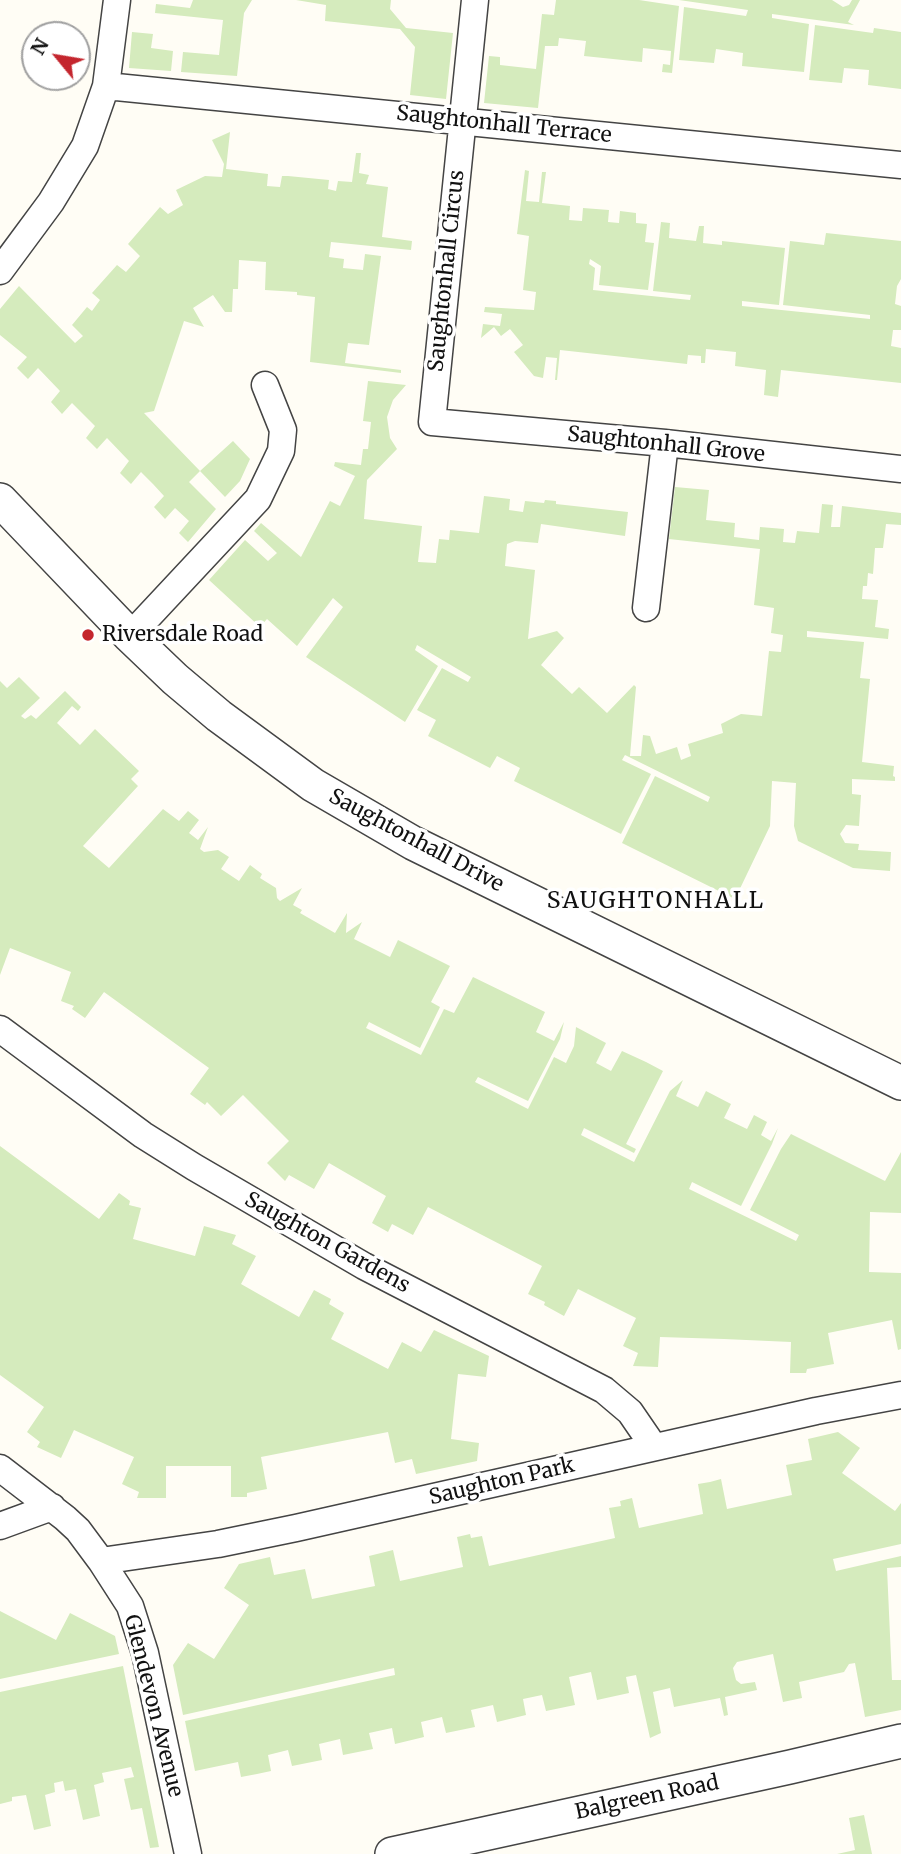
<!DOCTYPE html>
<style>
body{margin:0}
#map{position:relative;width:901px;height:1854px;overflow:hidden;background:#fffdf5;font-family:Merriweather,serif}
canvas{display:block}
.north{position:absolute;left:21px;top:21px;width:70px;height:70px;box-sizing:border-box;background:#fff;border:2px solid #a0a0a0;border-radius:50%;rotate:300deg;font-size:19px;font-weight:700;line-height:28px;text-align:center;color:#111}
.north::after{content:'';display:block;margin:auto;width:24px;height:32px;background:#c4262e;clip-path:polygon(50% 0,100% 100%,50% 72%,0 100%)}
</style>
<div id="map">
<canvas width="901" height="1854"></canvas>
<div class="north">N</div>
</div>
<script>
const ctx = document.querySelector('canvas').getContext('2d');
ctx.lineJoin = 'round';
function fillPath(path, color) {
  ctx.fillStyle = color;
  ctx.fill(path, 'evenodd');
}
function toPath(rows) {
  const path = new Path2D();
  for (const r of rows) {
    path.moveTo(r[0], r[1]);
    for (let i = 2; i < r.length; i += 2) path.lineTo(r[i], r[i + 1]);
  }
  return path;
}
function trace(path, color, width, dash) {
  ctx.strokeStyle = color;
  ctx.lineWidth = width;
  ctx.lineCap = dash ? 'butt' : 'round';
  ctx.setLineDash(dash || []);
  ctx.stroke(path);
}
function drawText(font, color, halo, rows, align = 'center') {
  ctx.font = font + ' Merriweather,serif';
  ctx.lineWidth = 7;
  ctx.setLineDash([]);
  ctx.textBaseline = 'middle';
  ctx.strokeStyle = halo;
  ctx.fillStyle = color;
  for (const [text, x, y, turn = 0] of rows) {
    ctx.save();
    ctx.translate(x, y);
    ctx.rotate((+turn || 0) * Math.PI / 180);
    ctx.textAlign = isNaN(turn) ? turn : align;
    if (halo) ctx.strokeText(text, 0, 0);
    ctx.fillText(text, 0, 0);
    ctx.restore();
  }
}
fillPath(toPath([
 [193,0,252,0,244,13,237,76,181,72,183,52,219,55,223,20,155,13,156,4,190,8],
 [296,0,391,0,390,9,406,28,453,33,446,99,410,95,415,47,400,29,325,21,326,5],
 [556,0,639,0,679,6,672,73,662,72,663,64,670,65,671,51,643,48,642,62,584,56,586,41,559,38,558,46,545,46,538,108,484,103,489,56,500,57,500,65,536,69,542,14,554,15],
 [679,0,832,0,843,7,849,5,852,0,860,0,848,22,854,25,772,14,772,18,809,24,804,72,742,66,743,53,716,49,714,63,679,60,684,7,746,16,748,10],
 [815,25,873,33,874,28,901,32,901,89,868,85,869,70,844,68,842,83,809,80],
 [132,32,153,34,151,48,173,51,171,71,129,68],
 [230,132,226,169,268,174,267,186,280,187,282,176,288,176,329,180,328,189,336,191,338,181,352,182,356,153,361,153,359,173,369,175,366,184,388,187,382,237,412,241,411,250,331,242,329,257,344,259,343,268,363,270,365,254,381,256,369,345,348,343,345,363,401,370,401,373,310,362,315,297,297,295,297,292,265,290,266,262,239,260,238,289,233,289,232,312,225,312,213,295,193,308,204,327,184,321,154,411,144,413,200,471,189,482,216,509,188,542,179,533,189,521,175,508,165,519,154,507,164,496,153,484,141,472,131,484,120,473,129,461,107,438,97,449,86,438,95,426,72,403,62,414,51,402,60,391,38,368,28,379,17,368,27,357,0,335,0,309,19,286,75,343,83,336,72,325,87,307,92,311,100,300,92,293,117,265,126,272,140,256,128,244,160,207,168,214,183,205,176,190,205,176,222,177,224,164,212,140],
 [525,170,529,171,526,201,539,202,542,172,546,172,542,203,570,206,569,220,582,221,583,208,609,210,608,222,619,223,620,211,636,213,636,223,647,224,645,242,654,243,648,290,599,285,601,266,590,259,589,264,595,268,593,290,690,300,691,295,653,291,661,222,670,223,669,238,696,241,699,226,704,226,703,243,722,245,722,241,785,248,779,305,742,301,742,306,870,319,870,315,783,305,790,241,824,245,826,233,901,241,901,279,897,286,895,304,901,306,901,330,893,330,891,346,901,348,901,383,781,370,778,397,764,395,766,370,735,366,736,352,706,349,705,363,701,363,701,356,688,355,687,364,560,350,557,380,555,380,557,358,546,357,543,378,534,376,514,352,523,345,510,329,501,336,494,327,481,338,483,324,500,326,502,314,484,312,485,307,534,310,536,292,523,290,529,236,517,234],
 [368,381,406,385,393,400,387,417,390,438,397,449,367,480,364,519,422,526,418,562,436,563,439,539,449,540,450,530,479,533,484,496,510,499,509,510,523,512,525,501,544,503,545,500,556,501,556,504,628,512,625,536,541,524,538,543,515,541,507,544,505,566,535,570,528,639,557,631,564,638,541,665,572,694,579,687,607,713,634,685,636,687,630,756,641,756,643,735,650,736,656,754,677,747,681,760,691,756,688,744,723,733,721,724,741,714,762,716,769,651,781,652,783,635,771,633,774,608,754,605,760,549,669,539,675,487,709,490,706,520,735,523,734,537,759,540,760,527,784,529,783,542,795,543,797,531,819,533,822,504,833,505,831,527,840,527,842,506,901,513,901,525,886,524,883,548,875,548,873,574,868,573,867,586,863,586,862,599,878,600,875,627,889,629,888,639,807,631,807,637,864,642,860,678,870,679,862,762,894,766,893,776,895,777,895,781,852,779,852,794,861,795,859,826,846,825,840,834,845,843,859,844,858,850,891,852,890,871,853,868,798,841,794,826,796,783,772,781,770,826,735,899,622,843,655,776,708,802,710,797,625,755,622,760,651,774,621,834,514,781,520,768,497,756,490,768,428,736,436,720,417,710,442,668,468,682,471,677,417,645,415,650,438,666,405,722,306,657,343,607,333,598,297,646,267,619,260,627,209,580,245,540,268,561,277,553,254,531,261,523,301,557,330,501,340,506,355,476,334,466,335,462,361,465,363,449,368,449,371,422,363,421],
 [233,441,250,459,240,481,225,497,200,471],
 [19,677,40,698,21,716,25,719,31,715,36,719,65,691,81,707,78,711,72,706,57,723,80,745,95,729,139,771,131,779,138,786,83,846,109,868,163,809,179,821,188,811,199,820,189,833,198,840,208,827,200,849,204,852,218,850,229,857,221,869,239,881,250,865,262,874,260,878,276,888,277,898,280,901,302,888,293,905,302,910,300,913,335,933,347,913,346,933,362,922,354,939,390,957,398,940,450,966,431,1002,440,1007,420,1048,369,1022,366,1028,421,1055,444,1009,454,1013,473,977,545,1012,536,1032,554,1041,564,1022,560,1039,528,1101,478,1077,475,1082,528,1109,554,1057,566,1063,574,1046,576,1027,606,1043,596,1063,611,1071,622,1051,646,1062,663,1071,626,1144,636,1149,634,1153,584,1128,581,1135,634,1162,670,1091,683,1080,676,1096,698,1107,706,1091,731,1104,724,1118,747,1129,754,1115,767,1122,761,1135,771,1141,778,1128,772,1144,741,1206,692,1182,689,1189,796,1241,799,1235,750,1210,781,1149,791,1134,885,1181,901,1152,901,1213,870,1212,869,1272,901,1273,901,1349,898,1350,892,1320,828,1333,834,1364,807,1369,806,1373,790,1373,791,1342,724,1339,660,1337,658,1367,633,1366,638,1353,623,1346,636,1318,578,1289,564,1316,544,1305,545,1302,528,1294,542,1266,428,1207,413,1235,392,1224,388,1232,372,1223,386,1196,329,1163,314,1189,289,1175,285,1181,267,1163,289,1141,243,1095,221,1116,207,1102,205,1105,190,1094,209,1068,104,992,85,1018,72,1009,74,1006,61,1001,71,972,10,948,0,975,0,681,7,688],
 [0,1146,99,1219,119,1193,130,1201,129,1205,141,1208,133,1239,195,1256,204,1226,236,1235,232,1244,256,1256,241,1284,299,1317,314,1290,331,1299,329,1304,344,1313,331,1339,388,1369,402,1342,421,1352,434,1330,489,1356,486,1377,458,1374,451,1439,479,1443,477,1461,416,1474,412,1459,395,1463,388,1432,261,1457,267,1489,247,1493,247,1497,231,1497,231,1466,166,1466,166,1498,137,1498,139,1492,122,1484,134,1457,74,1430,61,1458,37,1447,40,1442,27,1432,44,1407,0,1375],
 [838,1432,860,1448,842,1473,895,1511,901,1503,901,1544,833,1559,836,1571,901,1556,901,1567,887,1568,892,1680,901,1680,901,1710,865,1717,855,1663,849,1664,844,1672,799,1682,802,1698,783,1702,773,1654,737,1662,733,1668,736,1680,741,1684,755,1682,757,1690,725,1697,728,1715,724,1716,720,1698,674,1707,670,1688,653,1692,661,1733,650,1738,636,1675,626,1677,629,1693,597,1700,591,1672,569,1677,575,1705,546,1711,542,1695,523,1699,526,1715,497,1722,493,1705,471,1710,475,1727,446,1733,442,1717,421,1722,424,1737,395,1744,392,1728,369,1733,373,1749,343,1755,340,1739,319,1744,322,1760,292,1766,288,1750,268,1755,271,1771,257,1774,241,1777,238,1762,195,1771,185,1721,395,1675,394,1668,183,1715,173,1665,188,1643,214,1659,249,1605,224,1588,239,1564,270,1557,274,1575,305,1569,312,1599,375,1586,369,1556,393,1550,400,1581,463,1567,457,1537,470,1534,471,1538,482,1536,489,1566,615,1538,609,1508,621,1506,620,1501,632,1498,639,1528,703,1514,698,1484,710,1482,721,1479,727,1509,792,1495,786,1465,812,1460,808,1439],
 [0,1611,56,1640,70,1613,115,1636,119,1654,0,1679],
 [123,1666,159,1847,150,1848,142,1808,131,1810,124,1779,134,1777,131,1767,102,1773,104,1782,94,1785,100,1816,83,1820,76,1789,65,1791,63,1781,54,1783,55,1792,45,1795,51,1826,34,1830,26,1795,12,1797,12,1801,0,1804,0,1692],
 [864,1815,872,1854,837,1854,855,1850,849,1818]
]), '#d5ebbd');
const minor = toPath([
 [475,0,432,422,665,443,901,469],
 [106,86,901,165],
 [0,271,51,202,85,146,106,86,117,0],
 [646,608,665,443],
 [130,636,258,499,281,451,283,430,265,385],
 [0,1029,143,1135,194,1167,364,1266,604,1390,630,1412,654,1447],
 [0,1468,65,1518,78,1530,101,1561,130,1606,145,1653,188,1854],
 [0,1526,52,1507],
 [101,1561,218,1544,296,1528,816,1411,901,1395]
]);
const tertiary = toPath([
 [0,500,130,636,175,679,219,716,313,785,413,843,901,1083],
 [392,1854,790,1767,901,1741]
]);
trace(minor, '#444', 29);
trace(tertiary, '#444', 36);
trace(minor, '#fff', 26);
trace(tertiary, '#fff', 33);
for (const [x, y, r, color] of [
 [88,635,7,"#c4262e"]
]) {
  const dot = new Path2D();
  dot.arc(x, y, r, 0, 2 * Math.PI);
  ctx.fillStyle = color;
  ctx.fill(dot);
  trace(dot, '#fff', 2.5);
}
drawText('21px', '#111', '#fff', [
 ["Saughtonhall Terrace",504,125,6],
 ["Saughtonhall Circus",447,271,-84],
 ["Saughtonhall Grove",666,445,6],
 ["Saughtonhall Drive",416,841,28],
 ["Saughton Gardens",327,1243,29],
 ["Saughton Park",502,1482,-13],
 ["Glendevon Avenue",153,1706,76],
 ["Balgreen Road",647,1798,-12]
]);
drawText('21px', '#111', '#fff', [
 ["Riversdale Road",102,635]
], 'left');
ctx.letterSpacing = '2px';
drawText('23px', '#111', '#fff', [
 ["SAUGHTONHALL",656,901]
]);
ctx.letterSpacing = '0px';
</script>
